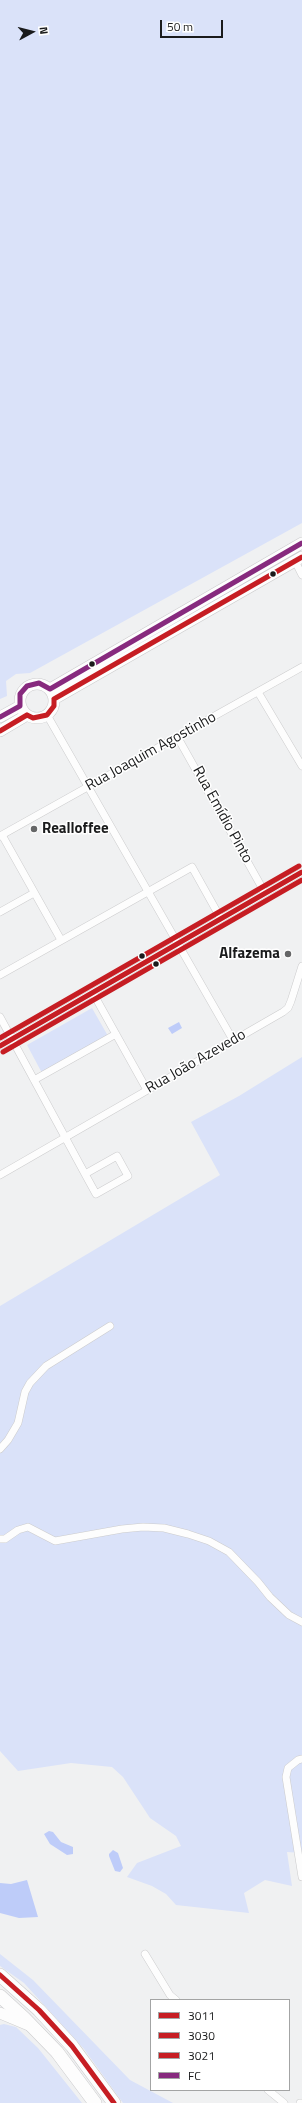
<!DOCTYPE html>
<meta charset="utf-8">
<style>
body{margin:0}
#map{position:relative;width:302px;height:2103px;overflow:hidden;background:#f0f1f2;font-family:"Titillium Web",sans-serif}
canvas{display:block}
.legend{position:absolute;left:150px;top:1999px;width:140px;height:92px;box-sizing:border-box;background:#fff;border:1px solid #a3a4a4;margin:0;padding:5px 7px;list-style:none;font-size:12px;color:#1a1b1c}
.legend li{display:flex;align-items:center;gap:8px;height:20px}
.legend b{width:20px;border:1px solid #a3a4a4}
.north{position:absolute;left:12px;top:12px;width:40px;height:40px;-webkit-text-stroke:3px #fff;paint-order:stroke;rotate:83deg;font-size:11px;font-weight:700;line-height:16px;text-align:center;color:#1a1b1c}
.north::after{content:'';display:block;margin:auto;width:14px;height:18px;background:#1a1b1c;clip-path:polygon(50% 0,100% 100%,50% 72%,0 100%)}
.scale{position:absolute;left:160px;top:20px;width:63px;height:18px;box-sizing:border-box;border:2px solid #1a1b1c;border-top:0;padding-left:5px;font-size:12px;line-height:14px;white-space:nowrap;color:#1a1b1c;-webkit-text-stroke:3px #fff;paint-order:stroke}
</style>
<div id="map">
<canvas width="302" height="2103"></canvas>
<ul class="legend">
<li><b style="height:5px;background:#c61d23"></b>3011</li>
<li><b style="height:5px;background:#c61d23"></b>3030</li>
<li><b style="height:5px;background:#c61d23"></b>3021</li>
<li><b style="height:5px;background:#872a7e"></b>FC</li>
</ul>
<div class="north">N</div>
<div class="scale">50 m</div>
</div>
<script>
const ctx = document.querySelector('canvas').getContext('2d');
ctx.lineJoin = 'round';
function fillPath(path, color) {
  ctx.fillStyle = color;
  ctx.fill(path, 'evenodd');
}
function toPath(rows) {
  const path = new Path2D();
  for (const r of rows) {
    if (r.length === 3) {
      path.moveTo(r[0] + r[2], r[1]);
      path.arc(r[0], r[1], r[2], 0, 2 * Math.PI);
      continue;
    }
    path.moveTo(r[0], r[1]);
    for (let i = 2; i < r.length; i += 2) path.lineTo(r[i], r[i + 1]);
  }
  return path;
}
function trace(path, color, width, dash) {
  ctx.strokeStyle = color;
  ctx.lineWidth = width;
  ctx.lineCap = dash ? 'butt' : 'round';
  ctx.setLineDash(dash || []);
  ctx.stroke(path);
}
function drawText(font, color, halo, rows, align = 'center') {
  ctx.font = font + ' "Titillium Web",sans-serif';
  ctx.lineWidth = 3;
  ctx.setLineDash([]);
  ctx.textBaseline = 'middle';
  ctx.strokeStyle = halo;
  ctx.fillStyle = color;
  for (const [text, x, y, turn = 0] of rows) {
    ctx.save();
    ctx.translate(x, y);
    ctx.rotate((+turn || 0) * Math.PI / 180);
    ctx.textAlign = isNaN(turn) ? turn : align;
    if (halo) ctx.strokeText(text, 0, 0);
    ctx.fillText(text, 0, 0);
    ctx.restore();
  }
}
fillPath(toPath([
 [0,0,302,0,302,523,30,673,16,674,6,681,7,696,0,699],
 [92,1008,108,1036,42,1073,27,1045],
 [302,1057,302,1853,287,1852,292,1886,265,1880,244,1893,249,1913,176,1905,166,1894,152,1886,127,1877,137,1863,181,1846,176,1836,150,1818,123,1777,112,1767,71,1763,18,1771,0,1751,0,1306,220,1175,191,1122,239,1096],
 [0,1954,33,1980,130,2080,173,2103,123,2103,84,2049,24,1983,0,1966],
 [4,2024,16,2027,38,2048,82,2103,0,2103,0,2025]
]), '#dae2f9');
fillPath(toPath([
 [179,1022,182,1028,172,1034,168,1028],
 [49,1831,53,1832,61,1842,73,1847,73,1854,67,1855,50,1844,44,1834],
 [113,1850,118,1853,123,1868,120,1872,115,1871,109,1856,109,1854],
 [27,1880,38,1917,19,1918,0,1913,0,1883,11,1884]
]), '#beccf9');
const street = toPath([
 [295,561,302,575],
 [258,692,302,766],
 [47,715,233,1040],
 [178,738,265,893],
 [2,835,61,940],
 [0,836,302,667],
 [0,912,34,893],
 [0,975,192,867,221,919],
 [93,993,147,1090],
 [0,1017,85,1174,96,1194,128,1176,117,1156,85,1174],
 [0,1046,302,872],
 [34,1080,116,1034],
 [0,1175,283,1012,288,1008,291,1001,302,966],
 [0,1449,8,1440,18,1423,25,1392,30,1383,46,1366,110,1326],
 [0,1539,5,1539,18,1530,28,1527,55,1541,122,1529,143,1527,164,1528,188,1534,209,1541,229,1552,258,1582,270,1597,289,1615,302,1622],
 [302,1759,298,1760,288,1768,286,1777,302,1877],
 [145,1954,170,1995,176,2000],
 [268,2090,284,2103],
 [300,2103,302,2103]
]);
const primary = toPath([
 [37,701,17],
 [50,689,302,543],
 [54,699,302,557],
 [0,717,20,706],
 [0,731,27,715],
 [0,2013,31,2026]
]);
const highway = toPath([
 [0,1975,39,2010,72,2046,114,2103],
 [0,1996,24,2018,57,2052,95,2103]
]);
trace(street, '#cccccd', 8);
trace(primary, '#cccccd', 12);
trace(highway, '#cccccd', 14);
trace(street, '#fdfdfd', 7);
trace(primary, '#fdfdfd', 11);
trace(highway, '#fdfdfd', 13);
trace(toPath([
 [54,699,302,557],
 [27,715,33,718,47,715,54,706,54,699],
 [0,731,27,715],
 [0,1046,302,872],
 [0,1975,39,2010,72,2046,114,2103]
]), '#c61d23', 5);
trace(toPath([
 [3,1052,302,880]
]), '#c61d23', 5);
trace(toPath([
 [0,1038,299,866]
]), '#c61d23', 5);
trace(toPath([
 [0,717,20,706,20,694,27,686,39,683,50,689,302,543]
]), '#872a7e', 5);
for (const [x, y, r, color] of [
 [273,574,3.5,"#1a1b1c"],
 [92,664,3.5,"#1a1b1c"],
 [34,829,4,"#656667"],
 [288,954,4,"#656667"],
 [142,956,3.5,"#1a1b1c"],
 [156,964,3.5,"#1a1b1c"]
]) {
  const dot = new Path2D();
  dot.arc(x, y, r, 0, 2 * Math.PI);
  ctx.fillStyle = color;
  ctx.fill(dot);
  trace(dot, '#fff', 1.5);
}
drawText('15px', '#1a1b1c', '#fff', [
 ["Rua Joaquim Agostinho",151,752,-29],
 ["Rua Emídio Pinto",222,815,61],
 ["Rua João Azevedo",196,1062,-30]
]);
drawText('bold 15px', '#1a1b1c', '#fff', [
 ["Realloffee",42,829],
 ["Alfazema",280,954,"right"]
], 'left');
</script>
